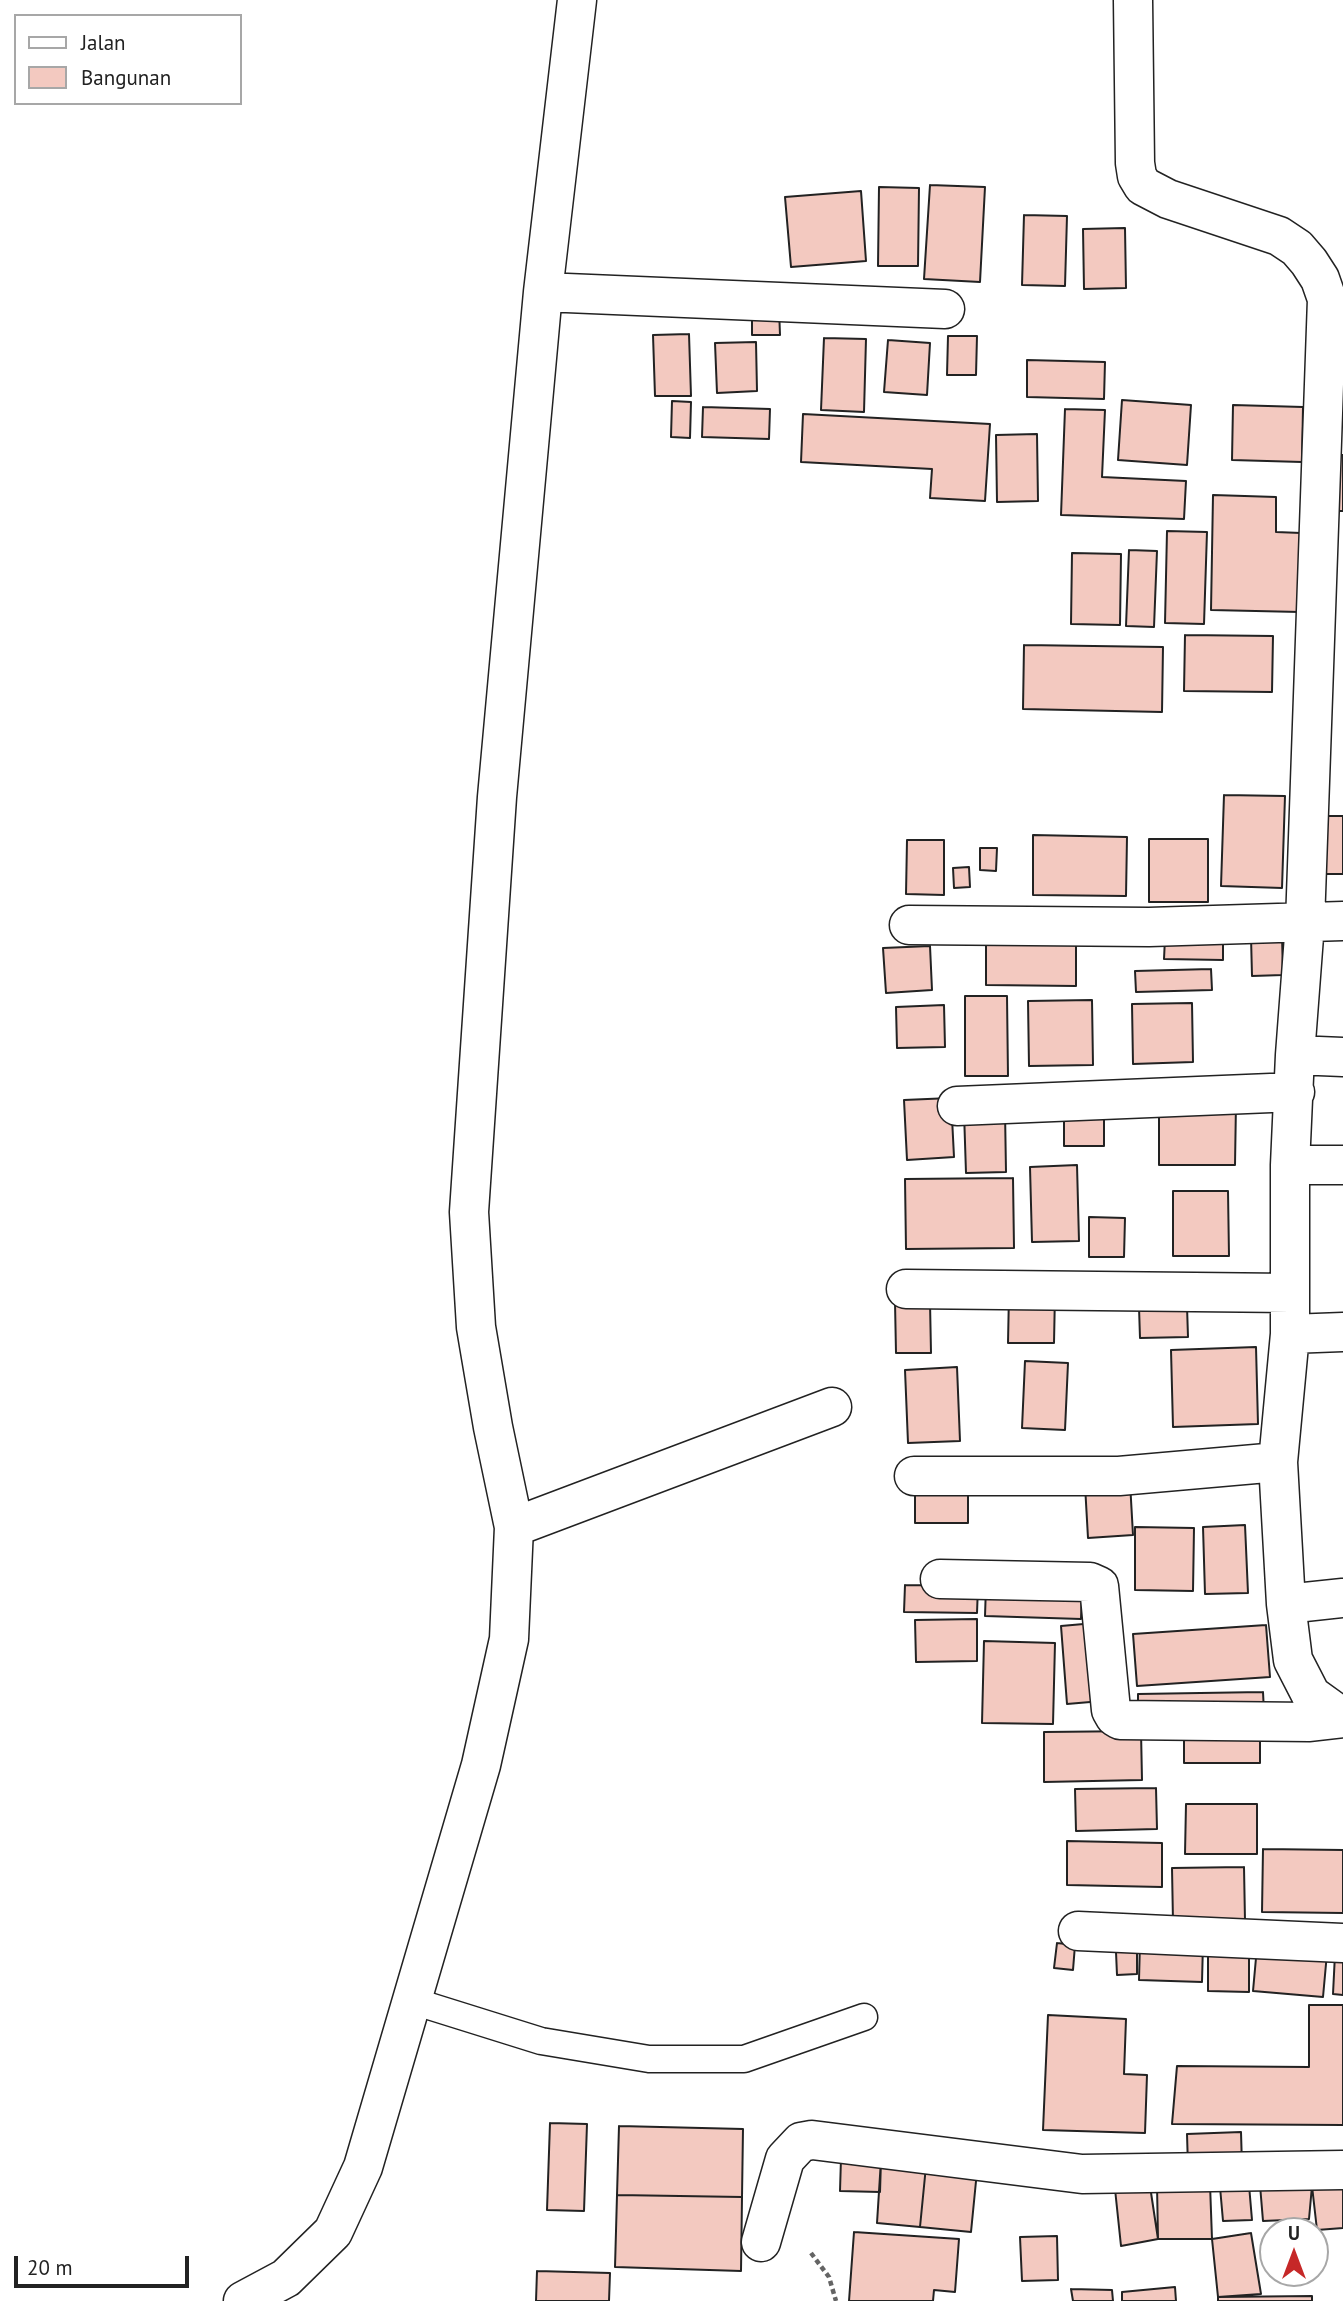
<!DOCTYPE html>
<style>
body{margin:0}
#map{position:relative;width:1343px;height:2301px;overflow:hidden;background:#fff;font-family:"PT Sans",sans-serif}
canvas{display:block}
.legend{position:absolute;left:14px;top:14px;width:228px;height:91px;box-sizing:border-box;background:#fff;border:2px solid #a7a7a7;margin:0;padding:9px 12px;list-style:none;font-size:21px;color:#222}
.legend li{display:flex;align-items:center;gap:14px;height:35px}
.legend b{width:35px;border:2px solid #a7a7a7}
.north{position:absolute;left:1259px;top:2217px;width:70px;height:70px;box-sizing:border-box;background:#fff;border:2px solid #a7a7a7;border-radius:50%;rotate:0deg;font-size:19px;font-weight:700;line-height:28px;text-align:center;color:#222}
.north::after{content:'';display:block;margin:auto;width:24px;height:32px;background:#c62828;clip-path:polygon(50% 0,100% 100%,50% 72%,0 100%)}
.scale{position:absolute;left:14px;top:2256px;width:175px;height:32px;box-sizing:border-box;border:4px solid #222;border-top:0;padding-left:9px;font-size:21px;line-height:24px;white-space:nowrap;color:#222;-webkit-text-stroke:5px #fff;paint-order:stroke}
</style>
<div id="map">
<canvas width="1343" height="2301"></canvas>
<ul class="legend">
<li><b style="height:9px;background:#fff"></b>Jalan</li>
<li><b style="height:19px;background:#f3c9c0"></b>Bangunan</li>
</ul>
<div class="north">U</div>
<div class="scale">20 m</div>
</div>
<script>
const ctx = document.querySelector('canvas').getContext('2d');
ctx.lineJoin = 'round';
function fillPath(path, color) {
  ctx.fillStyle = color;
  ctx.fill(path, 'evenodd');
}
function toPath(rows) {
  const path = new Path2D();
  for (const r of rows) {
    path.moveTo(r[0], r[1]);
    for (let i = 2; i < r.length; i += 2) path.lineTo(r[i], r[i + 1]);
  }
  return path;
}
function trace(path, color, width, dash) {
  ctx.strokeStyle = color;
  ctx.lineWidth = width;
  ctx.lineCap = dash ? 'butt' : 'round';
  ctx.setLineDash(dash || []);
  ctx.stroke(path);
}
const building = toPath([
 [930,185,985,187,980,282,924,279,930,185],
 [879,187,919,188,918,266,878,266,879,187],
 [861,191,866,261,791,267,785,197,861,191],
 [1024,215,1067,216,1065,286,1022,285,1024,215],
 [1125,228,1126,288,1084,289,1083,229,1125,228],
 [779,308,780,335,752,335,752,309,779,308],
 [689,334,691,396,655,396,653,335,689,334],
 [948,336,977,336,976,375,947,375,948,336],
 [824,338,866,339,864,412,821,410,824,338],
 [888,340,930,343,927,395,884,392,888,340],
 [756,342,757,391,717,393,715,343,756,342],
 [1027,360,1105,362,1104,399,1027,397,1027,360],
 [1122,400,1191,405,1187,465,1118,460,1122,400],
 [672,401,691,402,690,438,671,437,672,401],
 [1233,405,1303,407,1302,462,1232,460,1233,405],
 [703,407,770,409,769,439,702,437,703,407],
 [1065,409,1105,410,1102,477,1186,481,1184,519,1061,515,1065,409],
 [803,414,990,424,985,501,930,498,932,469,801,462,803,414],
 [1037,434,1038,501,997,502,996,435,1037,434],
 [1337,455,1343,455,1343,511,1337,511,1337,455],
 [1213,495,1276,497,1276,532,1301,533,1300,612,1211,610,1213,495],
 [1167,531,1207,532,1204,624,1165,623,1167,531],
 [1129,550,1157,551,1154,627,1126,626,1129,550],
 [1072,553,1121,554,1120,625,1071,624,1072,553],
 [1185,635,1273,636,1272,692,1184,691,1185,635],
 [1024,645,1163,647,1162,712,1023,709,1024,645],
 [1224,795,1285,796,1282,888,1221,886,1224,795],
 [1319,816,1343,816,1343,874,1318,874,1319,816],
 [1033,835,1127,837,1126,896,1033,895,1033,835],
 [1149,839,1208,839,1208,902,1149,902,1149,839],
 [907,840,944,840,944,895,906,894,907,840],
 [980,848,997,848,996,871,980,870,980,848],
 [969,867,970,887,954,888,953,868,969,867],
 [1282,936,1283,975,1252,976,1251,937,1282,936],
 [1165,938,1223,939,1223,960,1164,959,1165,938],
 [986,943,1076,944,1076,986,986,985,986,943],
 [930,946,932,990,886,993,883,948,930,946],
 [1211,969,1212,990,1136,992,1135,971,1211,969],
 [965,996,1007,996,1008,1076,965,1076,965,996],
 [1092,1000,1093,1065,1029,1066,1028,1001,1092,1000],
 [1192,1003,1193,1062,1133,1064,1132,1004,1192,1003],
 [944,1005,945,1047,897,1048,896,1007,944,1005],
 [951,1098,954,1157,907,1160,904,1100,951,1098],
 [1159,1102,1236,1103,1235,1165,1159,1165,1159,1102],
 [1064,1106,1104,1106,1104,1146,1064,1146,1064,1106],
 [1005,1111,1006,1172,966,1173,964,1112,1005,1111],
 [1077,1165,1079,1241,1032,1242,1030,1167,1077,1165],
 [1013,1178,1014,1248,906,1249,905,1179,1013,1178],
 [1173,1191,1228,1191,1229,1256,1173,1256,1173,1191],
 [1089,1217,1125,1218,1124,1257,1089,1257,1089,1217],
 [1009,1293,1055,1293,1054,1343,1008,1343,1009,1293],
 [895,1302,930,1302,931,1353,896,1353,895,1302],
 [1187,1306,1188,1337,1140,1338,1139,1307,1187,1306],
 [1256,1347,1258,1424,1173,1427,1171,1350,1256,1347],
 [1025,1361,1068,1363,1065,1430,1022,1428,1025,1361],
 [957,1367,960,1441,908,1443,905,1370,957,1367],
 [915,1481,968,1481,968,1523,915,1523,915,1481],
 [1130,1482,1133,1535,1088,1538,1085,1485,1130,1482],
 [1245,1525,1248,1593,1205,1594,1203,1527,1245,1525],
 [1135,1527,1194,1528,1193,1591,1135,1590,1135,1527],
 [905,1585,978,1586,977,1613,904,1612,905,1585],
 [986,1586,1082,1589,1081,1619,985,1616,986,1586],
 [977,1619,977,1661,916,1662,915,1620,977,1619],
 [1095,1623,1102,1701,1067,1704,1061,1626,1095,1623],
 [1266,1625,1270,1677,1137,1686,1133,1634,1266,1625],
 [984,1641,1055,1643,1053,1724,982,1723,984,1641],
 [1263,1692,1264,1712,1138,1715,1138,1694,1263,1692],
 [1184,1729,1260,1729,1260,1763,1184,1763,1184,1729],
 [1141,1731,1142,1780,1044,1782,1044,1732,1141,1731],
 [1156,1788,1157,1829,1076,1831,1075,1789,1156,1788],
 [1186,1804,1257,1804,1257,1854,1185,1854,1186,1804],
 [1067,1841,1162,1843,1162,1887,1067,1885,1067,1841],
 [1263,1849,1343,1850,1343,1913,1262,1912,1263,1849],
 [1244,1867,1245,1921,1173,1922,1172,1868,1244,1867],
 [1140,1942,1203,1943,1202,1982,1139,1980,1140,1942],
 [1057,1943,1075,1945,1073,1970,1054,1968,1057,1943],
 [1208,1946,1249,1946,1249,1992,1208,1991,1208,1946],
 [1257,1947,1327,1953,1323,1997,1253,1991,1257,1947],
 [1137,1951,1137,1974,1117,1975,1116,1952,1137,1951],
 [1335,1954,1343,1955,1343,1995,1333,1994,1335,1954],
 [1309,2005,1343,2005,1343,2125,1172,2124,1177,2066,1309,2067,1309,2005],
 [1048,2015,1126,2019,1124,2074,1147,2075,1145,2133,1043,2130,1048,2015],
 [550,2123,587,2124,584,2211,547,2210,550,2123],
 [619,2126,743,2129,742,2197,617,2195,619,2126],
 [1241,2132,1242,2166,1188,2167,1187,2134,1241,2132],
 [841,2158,881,2160,880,2192,840,2191,841,2158],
 [881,2160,926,2166,920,2227,877,2223,881,2160],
 [926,2166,977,2171,971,2232,920,2227,926,2166],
 [1343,2183,1343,2228,1317,2230,1312,2186,1343,2183],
 [1210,2184,1212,2239,1158,2239,1157,2185,1210,2184],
 [1249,2185,1252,2220,1223,2221,1220,2187,1249,2185],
 [1260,2185,1312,2186,1309,2219,1263,2221,1260,2185],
 [1150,2186,1158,2239,1121,2246,1115,2189,1150,2186],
 [617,2195,742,2197,741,2271,615,2267,617,2195],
 [854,2232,959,2239,955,2292,934,2290,933,2301,849,2301,854,2232],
 [1251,2233,1261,2294,1218,2297,1212,2239,1251,2233],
 [1057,2236,1058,2280,1022,2281,1020,2237,1057,2236],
 [537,2271,610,2273,609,2301,536,2301,537,2271],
 [1175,2287,1176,2301,1122,2301,1122,2292,1175,2287],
 [1071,2289,1112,2290,1113,2301,1073,2301,1071,2289],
 [1312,2296,1312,2301,1218,2301,1218,2297,1312,2296]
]);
fillPath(building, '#f3c9c0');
trace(building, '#222', 2);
const service = toPath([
 [413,2001,541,2041,649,2059,744,2059,864,2017]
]);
const minor = toPath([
 [1133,0,1135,163,1137,176,1143,186,1168,199,1279,236,1297,248,1309,262,1320,279,1327,299,1305,923,1295,1055,1290,1165,1290,1334,1278,1462,1286,1604,1293,1660,1311,1695,1343,1718],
 [543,292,945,309],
 [909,925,1149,927,1343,921],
 [1295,1055,1343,1057],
 [957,1106,1295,1092],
 [1290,1165,1343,1165],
 [906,1289,1290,1293],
 [1290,1334,1343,1332],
 [914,1476,1119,1476,1278,1462],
 [514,1527,832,1407],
 [940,1579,1090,1582,1099,1586,1111,1710,1115,1717,1120,1720,1310,1722,1343,1718],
 [1286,1604,1343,1598],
 [1078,1931,1343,1943],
 [761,2242,785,2159,801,2142,812,2140,1082,2174,1343,2170],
 [243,2301,286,2278,333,2232,363,2167,481,1765,509,1639,514,1527,493,1427,476,1327,469,1212,497,797,543,292,577,0]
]);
trace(service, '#222', 29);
trace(minor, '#222', 41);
trace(toPath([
 [811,2253,829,2277,836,2301]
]), '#646464', 4.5, [5, 3.5]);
trace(service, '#fff', 26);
trace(minor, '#fff', 38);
</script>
